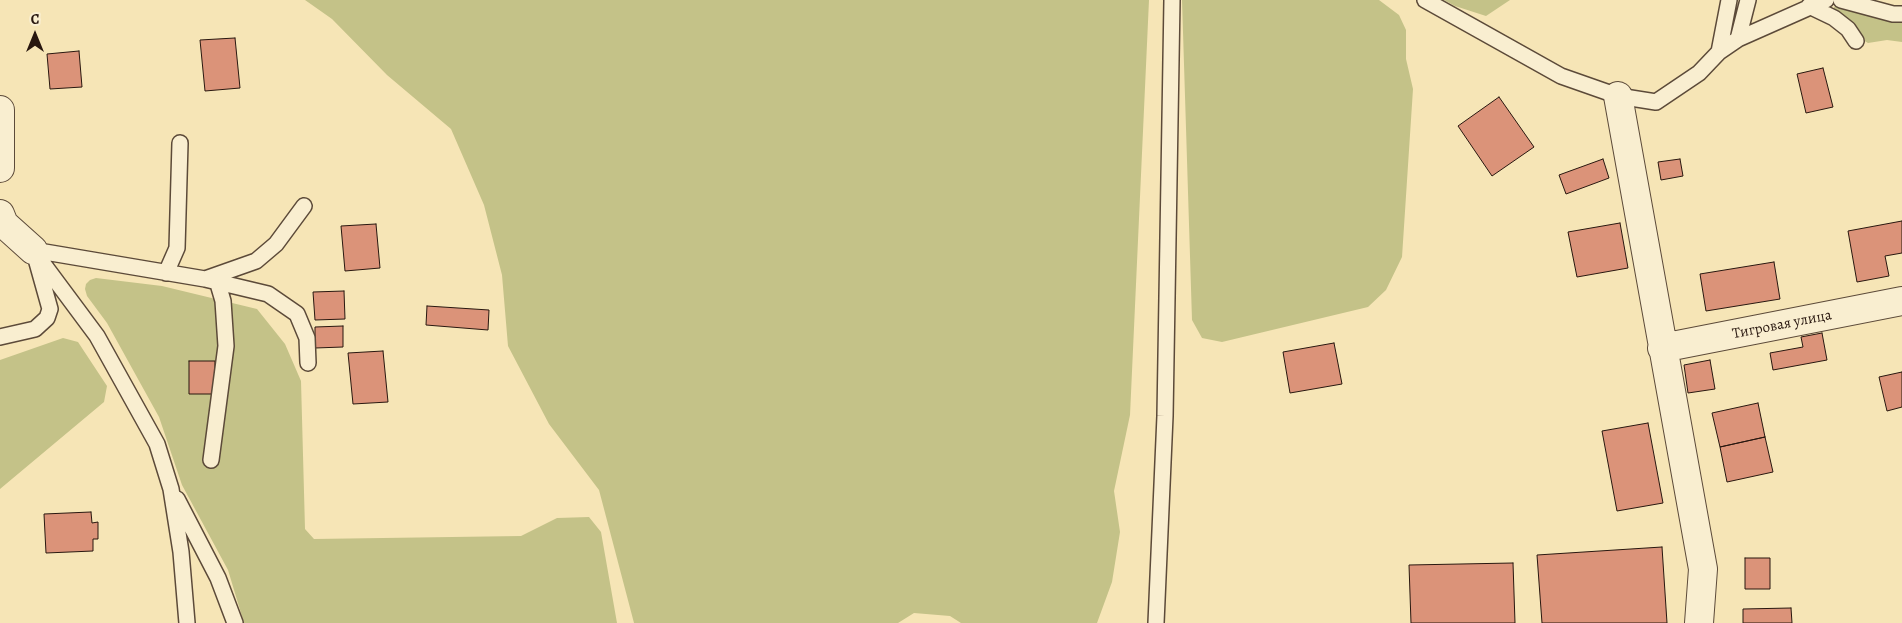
<!DOCTYPE html>
<meta charset="utf-8">
<style>
body{margin:0}
#map{position:relative;width:1902px;height:623px;overflow:hidden;background:#f6e5b6;font-family:Alegreya,serif}
canvas{display:block}
.north{position:absolute;left:10px;top:10px;width:50px;height:50px;-webkit-text-stroke:4px #f9eed0;paint-order:stroke;rotate:0deg;font-size:14px;font-weight:700;line-height:20px;text-align:center;color:#28170f}
.north::after{content:'';display:block;margin:auto;width:18px;height:22px;background:#28170f;clip-path:polygon(50% 0,100% 100%,50% 72%,0 100%)}
</style>
<div id="map">
<canvas width="1902" height="623"></canvas>
<div class="north">С</div>
</div>
<script>
const ctx = document.querySelector('canvas').getContext('2d');
ctx.lineJoin = 'round';
function fillPath(path, color) {
  ctx.fillStyle = color;
  ctx.fill(path, 'evenodd');
}
function toPath(rows) {
  const path = new Path2D();
  for (const r of rows) {
    path.moveTo(r[0], r[1]);
    for (let i = 2; i < r.length; i += 2) path.lineTo(r[i], r[i + 1]);
  }
  return path;
}
function trace(path, color, width, dash) {
  ctx.strokeStyle = color;
  ctx.lineWidth = width;
  ctx.lineCap = dash ? 'butt' : 'round';
  ctx.setLineDash(dash || []);
  ctx.stroke(path);
}
function drawText(font, color, halo, rows, align = 'center') {
  ctx.font = font + ' Alegreya,serif';
  ctx.lineWidth = 5;
  ctx.setLineDash([]);
  ctx.textBaseline = 'middle';
  ctx.strokeStyle = halo;
  ctx.fillStyle = color;
  for (const [text, x, y, turn = 0] of rows) {
    ctx.save();
    ctx.translate(x, y);
    ctx.rotate((+turn || 0) * Math.PI / 180);
    ctx.textAlign = isNaN(turn) ? turn : align;
    if (halo) ctx.strokeText(text, 0, 0);
    ctx.fillText(text, 0, 0);
    ctx.restore();
  }
}
fillPath(toPath([
 [305,0,1149,0,1130,415,1114,491,1120,532,1112,582,1097,623,961,623,950,616,914,613,898,623,634,623,599,490,549,424,508,346,502,275,484,205,451,129,387,75,332,19],
 [1182,0,1379,0,1399,15,1406,30,1406,59,1413,89,1402,257,1386,290,1368,307,1222,342,1202,338,1192,320],
 [1444,0,1510,0,1486,16,1455,6],
 [1840,4,1902,20,1902,42,1887,40,1868,43,1863,40,1834,11,1834,7],
 [96,278,162,286,257,309,285,344,301,381,305,529,314,539,521,536,557,518,589,517,601,532,617,623,244,623,228,570,182,485,159,417,107,323,87,296,85,289,86,284,90,280],
 [63,338,78,342,107,386,104,402,0,489,0,360]
]), '#c4c288');
const building = toPath([
 [235,38,240,88,205,91,200,40,235,38],
 [79,51,82,87,50,89,47,54,79,51],
 [1823,68,1833,107,1806,113,1797,74,1823,68],
 [1499,97,1534,147,1492,176,1458,126,1499,97],
 [1603,159,1609,178,1566,194,1559,175,1603,159],
 [1680,159,1683,176,1661,180,1658,162,1680,159],
 [1902,221,1902,253,1885,256,1889,276,1857,282,1848,231,1902,221],
 [1620,223,1628,268,1577,277,1568,232,1620,223],
 [376,224,380,268,345,271,341,226,376,224],
 [1774,262,1780,299,1706,311,1700,274,1774,262],
 [344,291,345,319,315,320,313,292,344,291],
 [427,306,489,310,488,330,426,325,427,306],
 [343,326,343,347,315,348,315,327,343,326],
 [1822,333,1827,360,1773,370,1770,353,1803,347,1801,337,1822,333],
 [1334,343,1342,384,1290,393,1283,352,1334,343],
 [383,351,388,402,353,404,348,353,383,351],
 [1710,360,1715,389,1688,393,1684,365,1710,360],
 [189,361,215,361,215,394,189,394,189,361],
 [1902,372,1902,407,1887,411,1879,377,1902,372],
 [1758,403,1765,437,1720,447,1712,413,1758,403],
 [1648,423,1663,503,1617,511,1602,431,1648,423],
 [1765,437,1773,472,1727,482,1720,447,1765,437],
 [91,512,92,523,98,522,98,539,93,539,93,551,46,553,44,514,91,512],
 [1662,547,1667,623,1542,623,1537,555,1662,547],
 [1745,558,1770,558,1770,589,1745,589,1745,558],
 [1513,563,1515,623,1411,623,1409,565,1513,563],
 [1791,608,1792,623,1743,623,1743,609,1791,608]
]);
fillPath(building, '#db9379');
trace(building, '#28170f', 1);
const lane = toPath([
 [1425,0,1561,76,1618,96,1656,102,1699,73,1719,52,1729,0],
 [1841,0,1893,14,1902,14],
 [1809,6,1834,18,1848,29,1856,41],
 [1738,39,1748,0],
 [1719,52,1738,39,1826,0],
 [33,250,97,336,157,444,171,489,181,552,187,623],
 [33,250,205,279,268,294,297,314,307,338,308,363],
 [166,273,177,248,180,143],
 [205,279,256,261,276,244,304,206],
 [0,337,35,329,47,318,50,309,36,259],
 [211,460,226,346,223,301,218,284],
 [177,499,218,578,235,623],
 [1156,623,1165,416,1172,0]
]);
const street = toPath([
 [1618,96,1703,569,1699,623],
 [0,110,0,168],
 [0,214,4,224,33,250],
 [1662,348,1902,301]
]);
trace(lane, '#5c4a39', 18);
trace(street, '#5c4a39', 30);
trace(lane, '#f9eed0', 15);
trace(street, '#f9eed0', 28);
drawText('15px', '#28170f', '#f9eed0', [
 ["Тигровая улица",1782,325,-11]
]);
</script>
